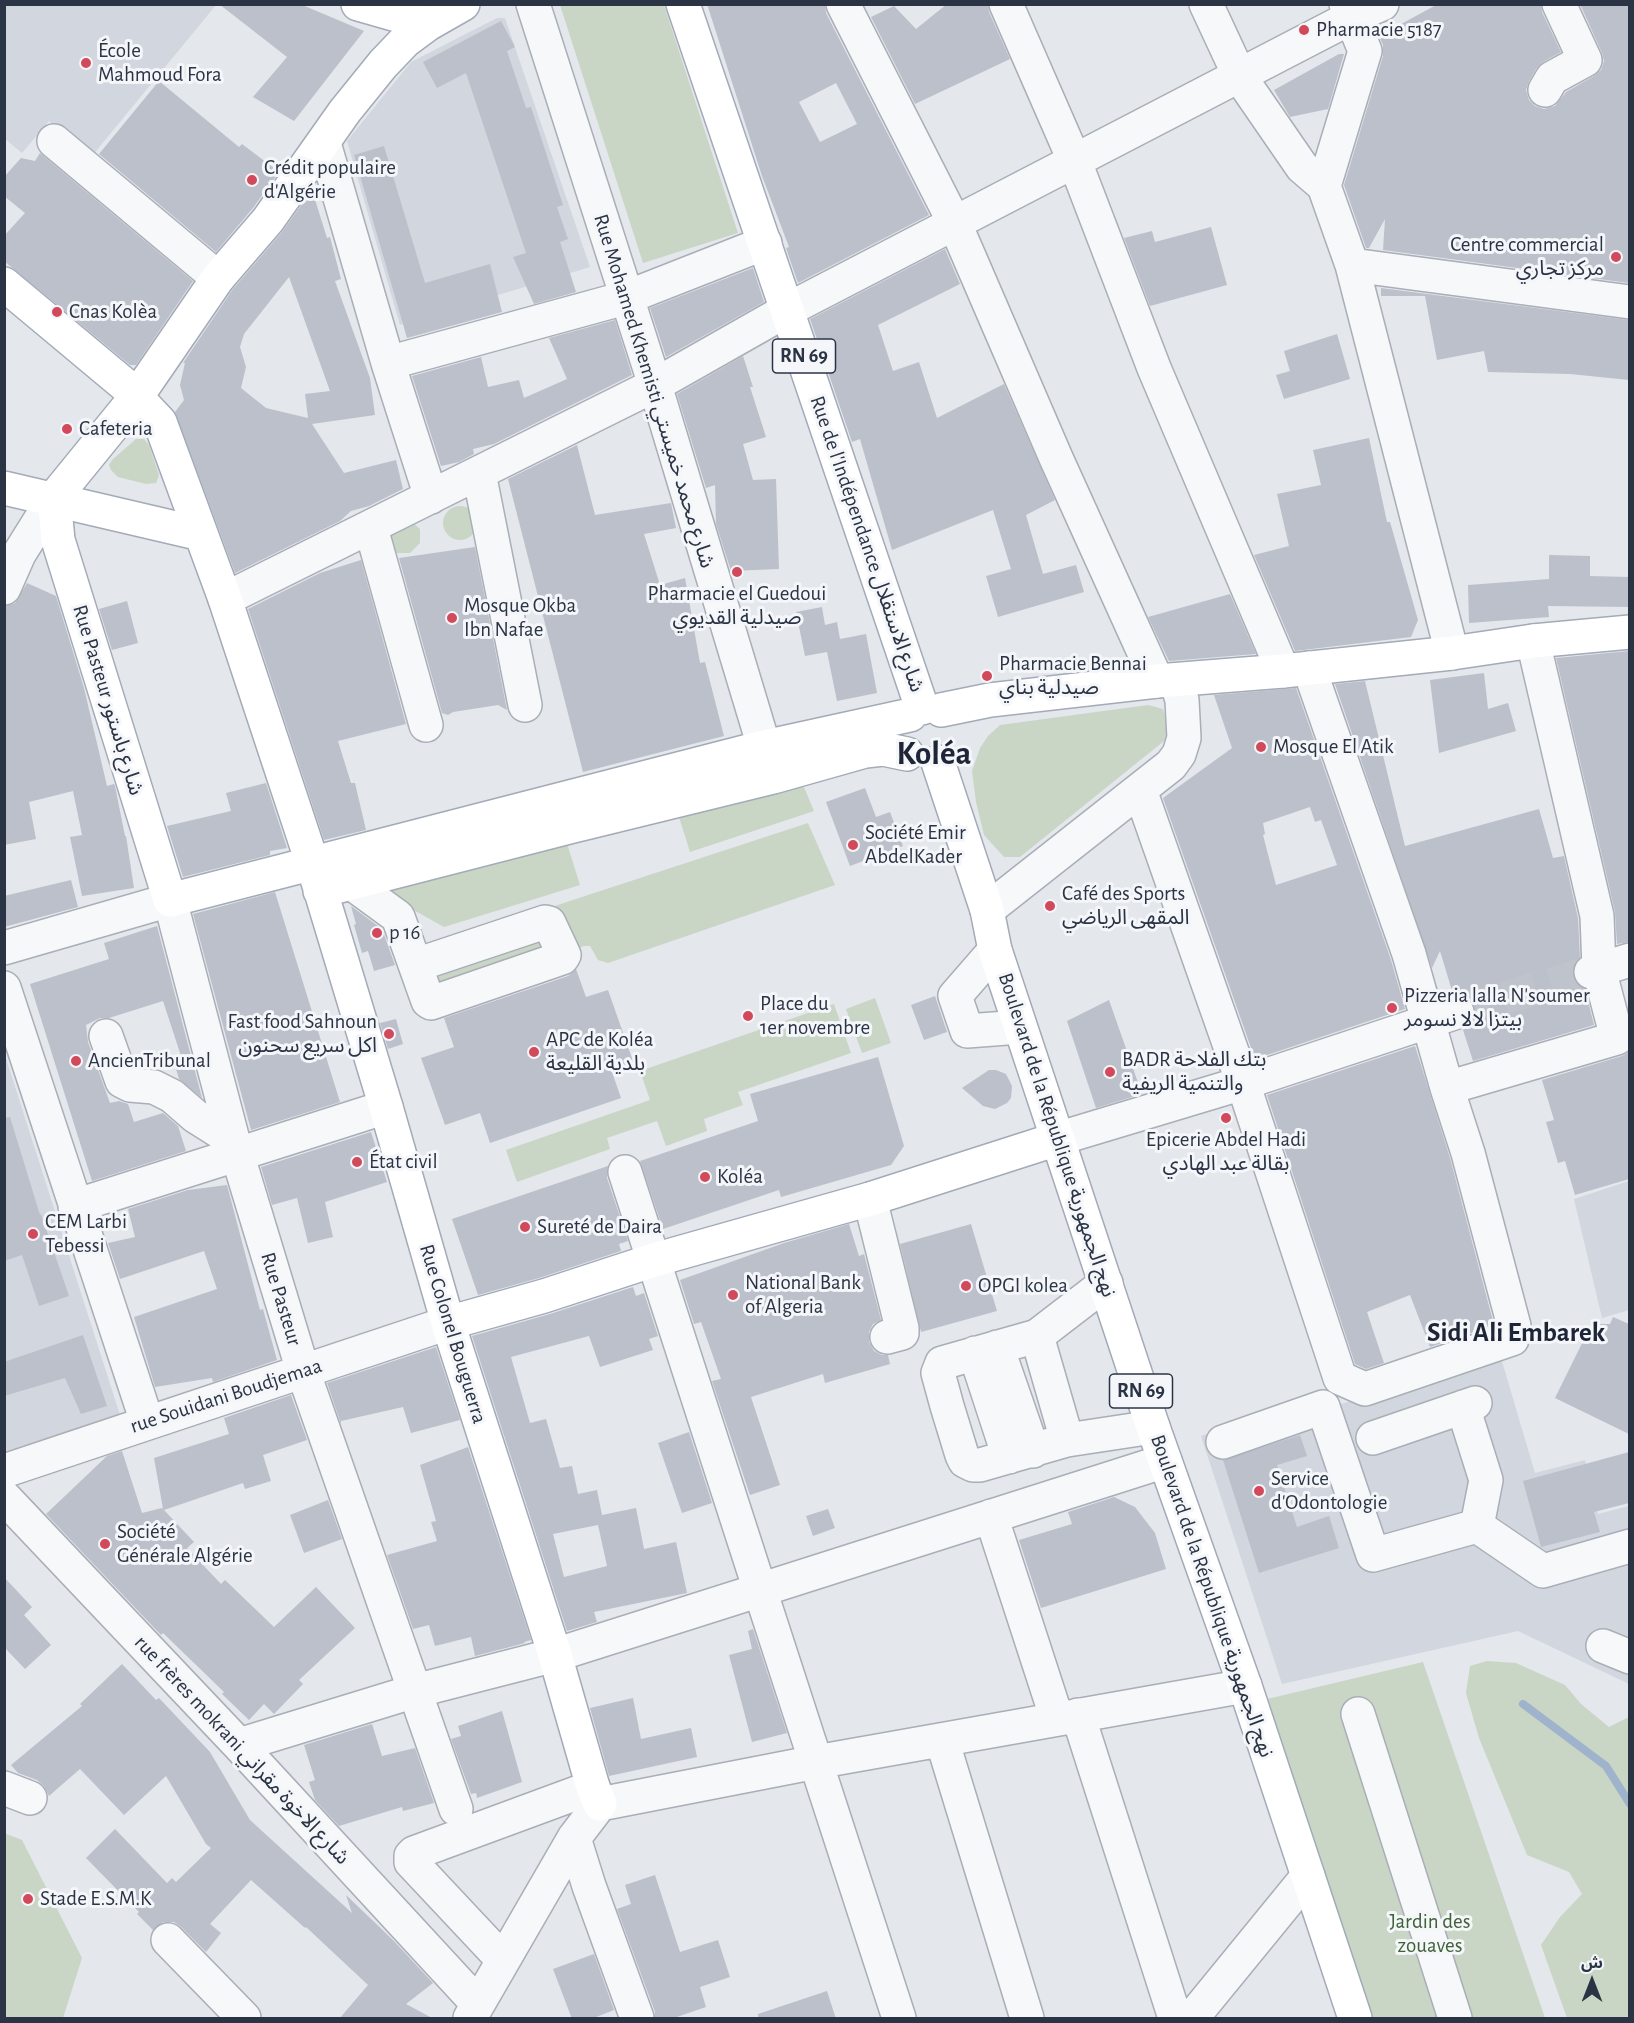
<!DOCTYPE html>
<meta charset="utf-8">
<style>
body{margin:0}
#map{position:relative;width:1634px;height:2023px;overflow:hidden;background:#e4e7ec;font-family:"Alegreya Sans","Noto Sans Arabic",sans-serif}
canvas{display:block}
.frame{position:absolute;inset:0;border:6px solid #2b3445;pointer-events:none}
.north{position:absolute;left:1562px;top:1951px;width:60px;height:60px;-webkit-text-stroke:4px #f4f6f9;paint-order:stroke;rotate:0deg;font-size:16px;font-weight:700;line-height:24px;text-align:center;color:#2b3445}
.north::after{content:'';display:block;margin:auto;width:21px;height:27px;background:#2b3445;clip-path:polygon(50% 0,100% 100%,50% 72%,0 100%)}
</style>
<div id="map">
<canvas width="1634" height="2023"></canvas>
<div class="frame"></div>
<div class="north">ش</div>
</div>
<script>
const ctx = document.querySelector('canvas').getContext('2d');
ctx.lineJoin = 'round';
function fillPath(path, color) {
  ctx.fillStyle = color;
  ctx.fill(path, 'evenodd');
}
function toPath(rows) {
  const path = new Path2D();
  for (const r of rows) {
    if (r.length === 3) {
      path.moveTo(r[0] + r[2], r[1]);
      path.arc(r[0], r[1], r[2], 0, 2 * Math.PI);
      continue;
    }
    path.moveTo(r[0], r[1]);
    for (let i = 2; i < r.length; i += 2) path.lineTo(r[i], r[i + 1]);
  }
  return path;
}
function trace(path, color, width, dash) {
  ctx.strokeStyle = color;
  ctx.lineWidth = width;
  ctx.lineCap = dash ? 'butt' : 'round';
  ctx.setLineDash(dash || []);
  ctx.stroke(path);
}
function drawText(font, color, halo, rows, align = 'center') {
  ctx.font = font + ' "Alegreya Sans","Noto Sans Arabic",sans-serif';
  ctx.lineWidth = 6;
  ctx.setLineDash([]);
  ctx.textBaseline = 'middle';
  ctx.strokeStyle = halo;
  ctx.fillStyle = color;
  for (const [text, x, y, turn = 0] of rows) {
    ctx.save();
    ctx.translate(x, y);
    ctx.rotate((+turn || 0) * Math.PI / 180);
    ctx.textAlign = isNaN(turn) ? turn : align;
    if (halo) ctx.strokeText(text, 0, 0);
    ctx.fillText(text, 0, 0);
    ctx.restore();
  }
}
fillPath(toPath([
 [4,5,216,5,92,156,49,121,22,153,5,139],
 [497,18,505,18,590,267,400,325,347,141,411,62],
 [4,1052,120,1415,5,1451,4,1451],
 [1629,1181,1629,1310,1602,1318,1574,1199],
 [1501,1358,1535,1473,1585,1460,1598,1514,1629,1506,1629,1684,1518,1631,1282,1684,1201,1436,1325,1392,1341,1404]
]), '#d2d6de');
fillPath(toPath([
 [560,5,664,5,738,233,643,263],
 [136,439,144,439,149,445,159,475,156,483,146,484,118,477,111,470,109,465,112,460],
 [460,523,17],
 [410,520,420,529,420,543,410,553,397,553,391,548,387,529],
 [1148,705,1163,709,1170,732,1164,741,1020,857,1004,857,984,835,976,802,972,771,980,748,988,736,1000,725],
 [801,780,814,811,690,852,678,814],
 [808,823,835,885,608,963,598,960,590,946,584,946,443,997,417,951],
 [565,837,580,885,444,927,376,889],
 [875,998,891,1043,862,1053,846,1009],
 [834,1004,851,1053,738,1092,743,1105,704,1119,707,1131,666,1146,657,1121,607,1138,610,1149,517,1182,506,1150,650,1100,640,1071],
 [1487,1661,1516,1663,1565,1685,1581,1704,1609,1727,1629,1717,1629,2018,1567,2018,1541,1945,1560,1917,1582,1894,1569,1872,1527,1855,1479,1738,1466,1693,1470,1666],
 [1423,1662,1545,2018,1373,2018,1267,1699],
 [4,1833,22,1840,82,1958,63,2018,5,2018]
]), '#c9d6c5');
trace(toPath([
 [1523,1704,1606,1766,1630,1804]
]), '#9fb4cc', 8);
fillPath(toPath([
 [219,4,300,4,364,31,294,121,253,97,287,57],
 [707,4,825,4,826,13,929,215,798,283,786,248,789,247,762,176],
 [836,83,857,124,820,142,799,102],
 [947,4,988,4,989,12,1010,59,915,104,871,17,894,6,916,29],
 [1438,4,1541,4,1542,12,1561,52,1543,62,1536,69,1529,81,1526,90,1529,100,1535,106,1544,109,1555,106,1566,92,1594,76,1601,70,1604,61,1602,53,1580,4,1629,4,1629,283,1383,250,1385,219,1369,248,1366,248,1344,185,1383,56,1383,45,1379,36],
 [501,21,515,47,507,51,526,108,531,107,563,205,557,207,568,239,560,242,576,292,534,304,513,257,526,253,466,73,437,88,423,62],
 [1339,54,1344,54,1328,109,1290,117,1274,90],
 [159,81,239,147,242,144,279,172,253,208,216,252,99,154],
 [384,146,425,283,490,264,502,312,407,338,354,155],
 [40,153,193,281,136,365,130,365,4,261,4,236,25,213,4,196,4,177,21,158,35,161],
 [312,190,327,238,330,237,341,279,335,281,370,378,375,415,312,424,344,473,396,460,403,489,369,506,351,511,340,521,235,573,175,412,184,400,180,385,185,363,183,363,233,289,282,232],
 [289,277,330,391,305,394,308,418,266,408,241,388,246,367,240,347,244,334],
 [1211,227,1227,285,1150,306,1124,238,1152,231,1155,242],
 [945,249,960,284,878,325,893,371,919,362,937,418,1004,384,1055,500,1026,515,1043,574,1076,565,1084,592,998,617,986,576,1011,569,993,510,892,550,860,439,852,442,810,319],
 [753,268,764,302,666,357,650,308],
 [1381,288,1629,320,1629,380,1570,374,1488,372,1484,351,1437,360,1425,296,1381,296],
 [615,320,632,375,494,444,473,449,474,454,459,462,441,466,412,376,481,357,488,387,519,380,524,398,567,379,549,338],
 [1337,334,1350,379,1284,399,1276,375,1290,371,1284,351],
 [743,356,753,387,750,387,766,437,743,444,753,480,776,479,779,569,731,571,716,524,715,485,706,488,677,394],
 [1369,438,1387,522,1390,522,1418,620,1411,637,1295,651,1254,555,1289,546,1277,494,1321,485,1313,450],
 [577,445,595,515,671,503,676,528,644,534,660,585,685,578,700,663,705,662,724,736,583,772,508,479],
 [475,547,507,710,498,705,453,712,448,715,442,713,399,558],
 [1549,555,1590,556,1590,576,1629,577,1629,607,1548,606,1549,617,1469,623,1468,585,1549,579],
 [361,560,406,724,338,741,351,783,355,783,366,830,324,840,248,609,320,573],
 [27,583,56,596,84,688,107,786,114,784,115,786,125,836,126,836,134,888,82,896,70,837,82,835,73,791,29,802,36,839,4,845,4,606,15,603],
 [1230,594,1256,654,1169,661,1148,617],
 [127,601,138,643,112,650,99,609],
 [822,607,825,625,837,622,840,639,866,634,877,693,837,701,827,652,805,656,796,612],
 [1629,651,1629,942,1617,944,1615,912,1556,658],
 [1484,673,1488,709,1508,703,1516,731,1439,753,1430,680],
 [1365,681,1405,846,1539,809,1553,858,1564,856,1578,918,1580,958,1573,967,1573,977,1578,985,1585,989,1594,1025,1473,1061,1463,1030,1471,1025,1475,1016,1475,1006,1469,998,1461,994,1453,994,1440,951,1432,968,1335,684],
 [1296,688,1391,960,1405,1009,1255,1059,1163,798,1232,748,1214,695],
 [1310,807,1315,822,1321,820,1337,865,1276,885,1263,835,1265,834,1263,823],
 [266,783,287,848,270,851,270,855,183,877,167,826,231,811,226,793],
 [865,788,876,817,890,812,903,846,850,866,826,802],
 [71,880,78,907,4,927,4,896],
 [275,892,340,1102,251,1130,193,914],
 [351,906,382,929,395,965,374,971,368,951,362,953,354,925,356,924],
 [157,926,202,1098,179,1079,173,1059,181,1056,163,1001,109,1018,100,1018,86,1025,88,1042,110,1103,119,1101,128,1104,134,1122,163,1113,178,1126,186,1151,92,1181,30,984,109,959,104,943],
 [576,969,586,997,608,990,634,1064,612,1072,621,1098,490,1143,480,1113,445,1125,421,1058,454,1047,444,1018,568,976],
 [935,996,947,1032,924,1040,911,1005],
 [1109,1000,1142,1094,1096,1108,1067,1021],
 [396,1019,403,1044,388,1049,380,1023],
 [1415,1046,1450,1158,1494,1325,1430,1347,1410,1295,1367,1312,1384,1363,1366,1369,1355,1364,1267,1095],
 [1629,1052,1629,1179,1575,1195,1565,1161,1558,1163,1546,1122,1554,1120,1542,1080,1622,1056],
 [878,1057,904,1146,891,1165,781,1197,779,1190,663,1229,640,1161,758,1121,750,1094],
 [989,1070,996,1070,1006,1074,1012,1086,1011,1098,1007,1103,995,1109,983,1106,962,1088],
 [10,1117,40,1215,41,1214,69,1296,39,1306,22,1255,4,1261,4,1118],
 [371,1132,387,1182,325,1202,333,1237,308,1243,297,1198,272,1205,261,1167],
 [608,1166,607,1178,628,1241,619,1244,621,1251,539,1278,478,1295,452,1219],
 [227,1185,260,1310,263,1309,277,1360,213,1382,212,1378,155,1387,134,1317,217,1289,204,1251,120,1279,108,1243,135,1237,128,1209,188,1190],
 [849,1224,859,1256,864,1254,881,1320,873,1324,869,1332,869,1342,874,1351,882,1355,888,1355,890,1364,825,1383,823,1374,751,1397,780,1485,750,1495,712,1381,721,1379,701,1322,694,1324,680,1280,784,1243],
 [971,1224,997,1311,921,1332,900,1244],
 [633,1287,636,1296,644,1293,658,1336,649,1339,653,1350,600,1367,589,1336,511,1357,530,1423,546,1419,560,1468,572,1466,578,1494,597,1490,602,1515,636,1508,644,1549,676,1542,687,1593,594,1612,597,1622,567,1631,472,1336,550,1314],
 [598,1525,607,1566,564,1577,553,1534],
 [1613,1317,1629,1324,1629,1434,1555,1398,1589,1329,1597,1324,1610,1324],
 [83,1335,107,1406,81,1414,65,1378,4,1396,4,1362],
 [436,1347,460,1420,411,1433,403,1407,341,1421,341,1424,327,1383],
 [291,1395,307,1440,263,1455,271,1481,245,1489,243,1483,164,1510,194,1542,187,1548,221,1584,225,1580,274,1627,316,1587,355,1628,299,1680,303,1684,274,1714,264,1704,249,1720,222,1694,224,1692,163,1633,161,1635,46,1514,107,1456,122,1451,142,1513,162,1508,163,1509,154,1458,229,1434,224,1418],
 [689,1432,712,1503,682,1513,658,1443],
 [1300,1435,1307,1456,1277,1465,1297,1527,1329,1516,1339,1548,1259,1573,1223,1460],
 [468,1447,531,1640,524,1642,525,1643,475,1656,471,1637,435,1646,429,1625,413,1629,387,1555,437,1541,431,1522,436,1521,420,1465],
 [1629,1452,1629,1503,1594,1512,1600,1532,1541,1547,1523,1481],
 [1114,1497,1135,1507,1155,1533,1166,1569,1041,1608,1019,1540,1072,1524,1068,1512],
 [328,1500,342,1539,304,1553,290,1515],
 [828,1509,835,1528,813,1536,806,1516],
 [4,1577,32,1607,24,1615,51,1645,25,1669,4,1647],
 [753,1629,787,1733,752,1742,729,1655,752,1649,748,1631],
 [122,1664,156,1700,159,1698,210,1752,250,1820,352,1913,346,1895,393,1940,433,1983,406,2004,434,2019,339,2019,368,1985,306,1927,305,1928,251,1880,210,1924,221,1933,206,1952,181,1927,174,1922,163,1922,153,1930,137,1914,139,1912,86,1858,115,1829,167,1883,172,1878,176,1882,211,1848,206,1844,166,1776,124,1815,80,1769,49,1796,44,1786,37,1780,18,1773,11,1765,82,1706,80,1704],
 [633,1698,641,1739,691,1728,697,1757,609,1776,590,1708],
 [502,1711,522,1782,477,1798,476,1793,471,1794,451,1739,461,1736,458,1726],
 [372,1724,382,1756,415,1748,434,1803,403,1811,402,1807,339,1826,315,1800,309,1782,315,1780,304,1745],
 [655,1875,680,1952,718,1940,730,1977,700,1987,706,2007,671,2019,655,2019,655,2012,617,1909,631,1904,625,1885],
 [594,1954,614,2010,591,2019,572,2019,553,1969],
 [827,1991,836,2019,758,2019,758,2014]
]), '#bbc0ca');
trace(toPath([
 [1457,1012,1591,972]
]), '#bfc3cb', 33, [33, 16]);
const minor = toPath([
 [533,4,655,385,772,773],
 [843,4,955,224,1056,458,1157,681],
 [1006,4,1075,162,1154,368,1283,671],
 [1206,4,1240,77,1302,167,1324,186,1352,265,1630,302],
 [1545,90,1552,78,1585,60,1559,4],
 [54,141,218,278],
 [324,143,388,363,431,497],
 [1324,186,1365,51,1346,4],
 [1352,265,1452,653],
 [388,363,625,298,765,243],
 [479,473,525,705],
 [371,528,426,725],
 [4,588,19,554,54,498],
 [225,599,655,385,789,309,1350,18,1382,4],
 [1140,790,1243,1083,1340,1378,1365,1389,1512,1339,1514,1326,1468,1153,1447,1088,1409,954,1309,668],
 [350,882,398,917,428,1001,431,1003,562,958,564,955,549,923,545,922,416,965],
 [987,910,1171,765,1179,754,1184,738,1182,700,1176,680],
 [4,948,170,900,233,1140,303,1371,456,1809],
 [995,950,955,996,967,1031,1020,1027],
 [1591,972,1630,960],
 [4,988,147,1422],
 [106,1036,122,1081,130,1085,154,1087,172,1096,195,1116,233,1140],
 [1447,1088,1617,1038,1599,969,1597,916,1533,641],
 [1057,1139,1243,1083,1457,1012],
 [870,1199,902,1328,902,1333,887,1337],
 [75,1206,386,1107],
 [1106,1283,1037,1336,1067,1440,1153,1427],
 [1037,1336,942,1363,938,1373,947,1406,962,1455,965,1461,973,1465,980,1465,1067,1440],
 [997,1347,1033,1451],
 [975,1353,1009,1457],
 [1463,1407,1486,1480,1477,1526],
 [1373,1438,1475,1403],
 [1223,1442,1323,1407,1373,1555,1477,1526,1543,1571,1630,1546],
 [4,1471,448,1323],
 [4,1497,239,1745,478,2004],
 [991,1516,1057,1719],
 [1603,1646,1630,1657],
 [1358,1714,1455,2018],
 [1078,1715,1175,2018],
 [942,1740,1027,2018],
 [239,1745,415,1691,555,1655,760,1590,625,1172],
 [4,1788,30,1798],
 [574,1838,589,1886,637,2018],
 [168,1940,244,2018],
 [503,1960,411,1862,411,1856,414,1853,593,1787],
 [470,2018,574,1838,600,1804,816,1762,1245,1686],
 [899,2018,760,1590,1165,1461],
 [1192,2018,1308,1876]
]);
const major = toPath([
 [358,4,428,24],
 [683,4,922,708],
 [4,284,125,385,160,422,225,599,312,862,386,1107,448,1323,555,1655,593,1787,600,1804],
 [4,488,201,534],
 [54,498,58,540,170,900,764,747,910,715],
 [54,498,137,396,218,278,268,220,345,111,383,64,405,41,428,24,463,4],
 [941,710,990,700,1157,681,1283,671,1452,653,1533,641,1630,632],
 [938,762,987,910,995,950,1153,1427,1245,1686,1355,2018],
 [320,891,569,827,773,777,865,751,883,749,907,754],
 [448,1323,544,1296,654,1260,870,1199,1057,1139]
]);
trace(minor, '#a9aeb7', 36);
trace(major, '#a3abb8', 36);
trace(minor, '#f7f8fa', 33);
trace(major, '#fff', 33);
for (const [x, y, r, color] of [
 [1304,30,6,"#d1495b"],
 [86,63,6,"#d1495b"],
 [252,180,6,"#d1495b"],
 [1616,257,6,"#d1495b"],
 [57,312,6,"#d1495b"],
 [67,429,6,"#d1495b"],
 [737,572,6,"#d1495b"],
 [452,618,6,"#d1495b"],
 [987,676,6,"#d1495b"],
 [1261,747,6,"#d1495b"],
 [853,845,6,"#d1495b"],
 [1050,906,6,"#d1495b"],
 [377,933,6,"#d1495b"],
 [1392,1008,6,"#d1495b"],
 [748,1016,6,"#d1495b"],
 [389,1034,6,"#d1495b"],
 [534,1052,6,"#d1495b"],
 [76,1061,6,"#d1495b"],
 [1110,1072,6,"#d1495b"],
 [1226,1118,6,"#d1495b"],
 [357,1162,6,"#d1495b"],
 [705,1177,6,"#d1495b"],
 [525,1227,6,"#d1495b"],
 [33,1234,6,"#d1495b"],
 [966,1286,6,"#d1495b"],
 [733,1295,6,"#d1495b"],
 [1259,1491,6,"#d1495b"],
 [105,1544,6,"#d1495b"],
 [28,1899,6,"#d1495b"]
]) {
  const dot = new Path2D();
  dot.arc(x, y, r, 0, 2 * Math.PI);
  ctx.fillStyle = color;
  ctx.fill(dot);
  trace(dot, '#f4f6f9', 2);
}
for (const [x, y, w] of [
 [804,356,63],
 [1141,1391,63]
]) {
  const box = new Path2D();
  box.roundRect(x - w / 2, y - 17, w, 34, 4.5);
  ctx.fillStyle = '#f4f6f9';
  ctx.fill(box);
  trace(box, '#2b3445', 1.5);
}
drawText('bold 20px', '#2b3445', null, [
 ["RN 69",804,356],
 ["RN 69",1141,1391]
]);
drawText('21px', '#2b3445', '#f4f6f9', [
 ["Pharmacie 5187",1316,30],
 ["École",98,51],
 ["Mahmoud Fora",98,75],
 ["Crédit populaire",264,168],
 ["d'Algérie",264,192],
 ["Centre commercial",1604,245,"right"],
 ["مركز تجاري",1604,269,"right"],
 ["Cnas Kolèa",69,312],
 ["Cafeteria",79,429],
 ["Pharmacie el Guedoui",737,594,"center"],
 ["صيدلية القديوي",737,618,"center"],
 ["Mosque Okba",464,606],
 ["Ibn Nafae",464,630],
 ["Pharmacie Bennai",999,664],
 ["صيدلية بناي",999,688],
 ["Mosque El Atik",1273,747],
 ["Société Emir",865,833],
 ["AbdelKader",865,857],
 ["Café des Sports",1062,894],
 ["المقهى الرياضي",1062,918],
 ["p 16",389,933],
 ["Pizzeria lalla N'soumer",1404,996],
 ["بيتزا لالا نسومر",1404,1020],
 ["Place du",760,1004],
 ["1er novembre",760,1028],
 ["Fast food Sahnoun",377,1022,"right"],
 ["اكل سريع سحنون",377,1046,"right"],
 ["APC de Koléa",546,1040],
 ["بلدية القليعة",546,1064],
 ["BADR بتك الفلاحة",1122,1060],
 ["والتنمية الريفية",1122,1084],
 ["AncienTribunal",88,1061],
 ["Epicerie Abdel Hadi",1226,1140,"center"],
 ["بقالة عبد الهادي",1226,1164,"center"],
 ["État civil",369,1162],
 ["Koléa",717,1177],
 ["CEM Larbi",45,1222],
 ["Tebessi",45,1246],
 ["Sureté de Daira",537,1227],
 ["National Bank",745,1283],
 ["of Algeria",745,1307],
 ["OPGI kolea",978,1286],
 ["Service",1271,1479],
 ["d'Odontologie",1271,1503],
 ["Société",117,1532],
 ["Générale Algérie",117,1556],
 ["Stade E.S.M.K",40,1899]
], 'left');
drawText('21px', '#2b3445', '#f4f6f9', [
 ["Rue Mohamed Khemisti شارع محمد خميستي",654,391,73],
 ["Rue de l'Indépendance شارع الاستقلال",867,544,71],
 ["Rue Pasteur شارع باستور",108,700,73],
 ["Boulevard de la République نهج الجمهورية",1057,1135,72],
 ["Rue Pasteur",281,1299,73],
 ["Rue Colonel Bouguerra",453,1334,73],
 ["rue Souidani Boudjemaa",226,1396,-18],
 ["Boulevard de la République نهج الجمهورية",1212,1596,71],
 ["rue frères mokrani شارع الاخوة مقراني",242,1750,47]
]);
drawText('21px', '#3f6138', '#f4f6f9', [
 ["Jardin des",1430,1922],
 ["zouaves",1430,1946]
]);
drawText('bold 27px', '#1d2536', '#f4f6f9', [
 ["Sidi Ali Embarek",1516,1333]
]);
drawText('bold 33px', '#1d2536', '#f4f6f9', [
 ["Koléa",934,754]
]);
</script>
